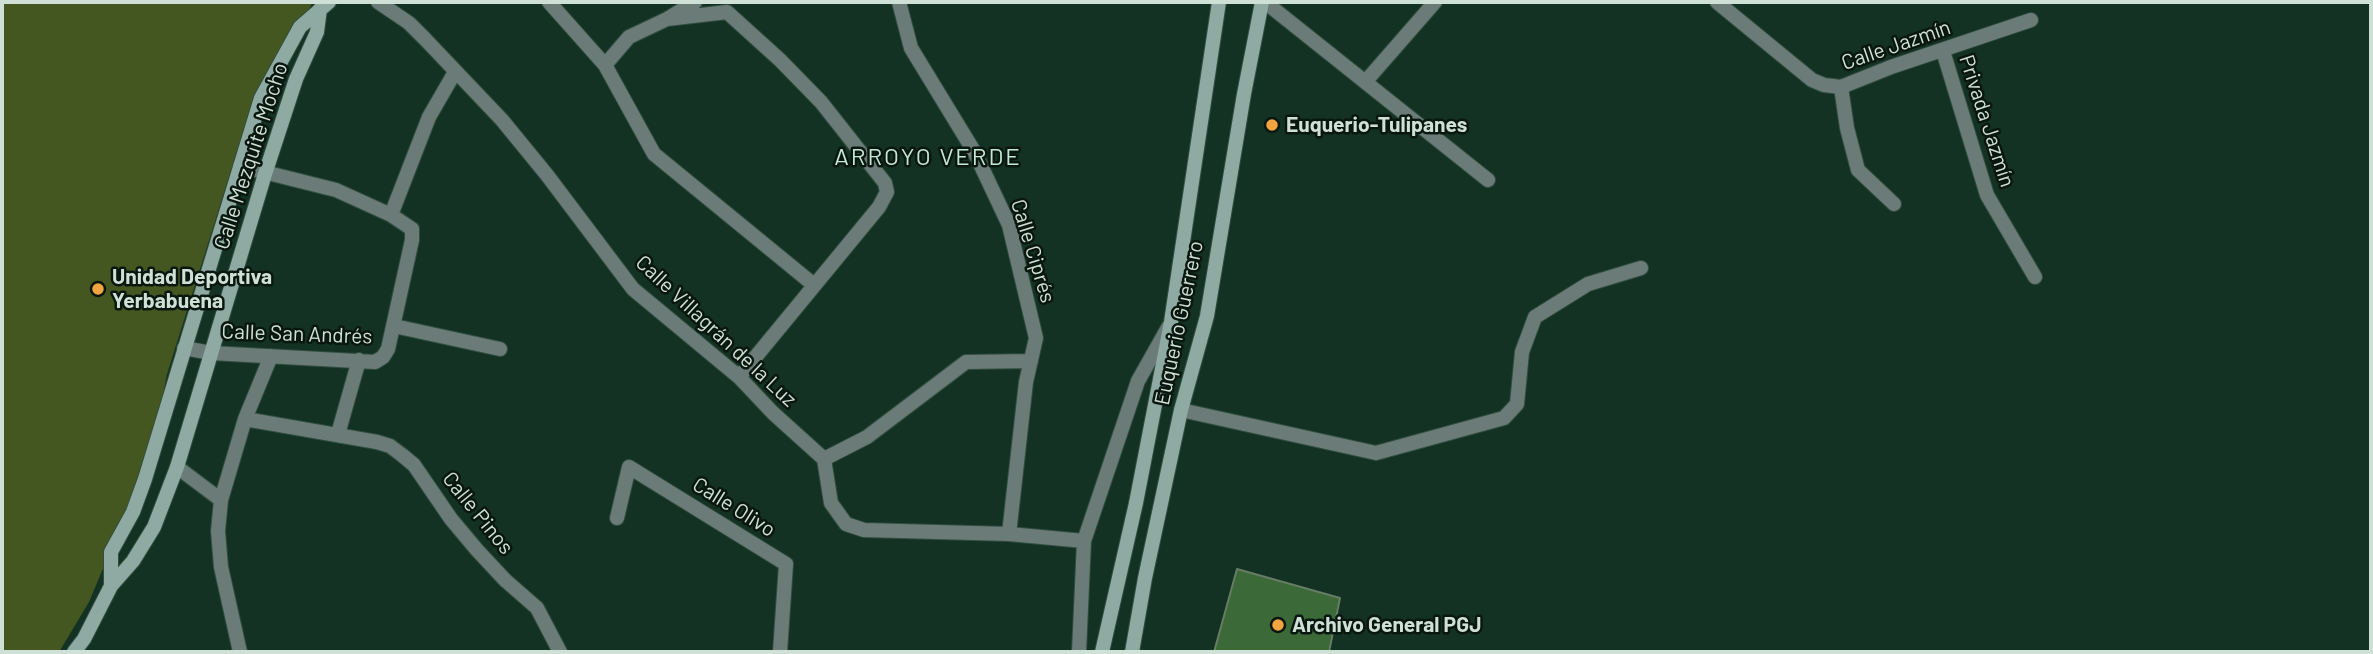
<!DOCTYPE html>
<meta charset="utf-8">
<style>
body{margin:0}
#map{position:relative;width:2373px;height:654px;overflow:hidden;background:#133223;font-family:Barlow,sans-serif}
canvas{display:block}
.frame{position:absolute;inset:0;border:4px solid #cfe0d6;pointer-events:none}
</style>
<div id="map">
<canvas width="2373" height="654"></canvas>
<div class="frame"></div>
</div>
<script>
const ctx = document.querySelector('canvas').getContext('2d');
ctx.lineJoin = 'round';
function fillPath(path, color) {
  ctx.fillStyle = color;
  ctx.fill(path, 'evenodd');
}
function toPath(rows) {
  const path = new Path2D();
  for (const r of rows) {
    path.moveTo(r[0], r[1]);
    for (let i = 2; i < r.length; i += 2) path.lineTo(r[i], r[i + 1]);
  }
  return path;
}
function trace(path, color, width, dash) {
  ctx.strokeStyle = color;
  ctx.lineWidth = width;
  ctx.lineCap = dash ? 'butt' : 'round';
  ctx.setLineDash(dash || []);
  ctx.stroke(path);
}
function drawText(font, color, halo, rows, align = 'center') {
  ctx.font = font + ' Barlow,sans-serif';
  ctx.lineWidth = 5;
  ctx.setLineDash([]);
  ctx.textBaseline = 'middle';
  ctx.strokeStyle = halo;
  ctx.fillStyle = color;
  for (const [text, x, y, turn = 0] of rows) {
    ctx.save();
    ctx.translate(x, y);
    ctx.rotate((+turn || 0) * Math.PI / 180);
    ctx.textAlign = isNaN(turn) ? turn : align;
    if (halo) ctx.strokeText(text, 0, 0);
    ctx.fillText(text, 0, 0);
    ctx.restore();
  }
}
fillPath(toPath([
 [2,2,313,2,249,113,167,374,152,451,89,602,59,652,2,652]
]), '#455720');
const building = toPath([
 [1237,569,1340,598,1329,652,1214,652,1237,569]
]);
fillPath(building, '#3b6938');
trace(building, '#667d64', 2);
const street = toPath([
 [378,2,409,23,425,39,502,120,547,175,633,289,739,377,773,413,824,459,831,503,846,524,864,530,1009,534,1084,541],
 [549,2,605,65,654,154,814,285],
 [899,2,911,48,975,153,1009,225,1036,338,1026,382,1009,534],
 [1265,2,1488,180],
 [1717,2,1812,80,1824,85,1841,87,1891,67,2031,20],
 [667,19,727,12,780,60,821,102,885,183,887,192,879,207,739,377],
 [1943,51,1987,195,2035,277],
 [605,65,629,37,667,19,695,2],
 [1366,81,1435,2],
 [1841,87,1847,128,1858,170,1894,204],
 [391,215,429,117,455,72],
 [394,326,500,349],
 [184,348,211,353,375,362,383,357,388,349,412,240,412,229,391,215,336,190,240,166],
 [1181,410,1376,453,1504,418,1517,404,1522,352,1535,317,1588,284,1641,268],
 [245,419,377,442,390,446,402,455,414,465,451,519,477,550,505,580,537,608,560,652],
 [338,434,359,360],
 [824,459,867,437,966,362,1031,361],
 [177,467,221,500,218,531,221,567,240,652],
 [221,500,245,419,271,356],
 [617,518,629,467,786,564,780,652],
 [1079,652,1084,541,1138,381,1169,326]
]);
const secondary = toPath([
 [111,586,111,552,133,512,145,479,261,98,300,27,329,2],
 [74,652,84,639,111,586,133,561,154,527,177,467,265,174,296,79,317,32,320,9],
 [1102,652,1136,503,1171,322,1219,2],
 [1132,652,1145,578,1181,410,1207,316,1244,94,1262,2]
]);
trace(street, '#314e40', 16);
trace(secondary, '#314e40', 16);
trace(street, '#6b7c78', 14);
trace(secondary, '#8eaaa3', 14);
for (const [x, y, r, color] of [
 [1272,125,7,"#f1a540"],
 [98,289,7,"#f1a540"],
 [1278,625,7,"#f1a540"]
]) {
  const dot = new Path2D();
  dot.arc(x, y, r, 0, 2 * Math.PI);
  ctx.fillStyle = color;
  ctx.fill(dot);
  trace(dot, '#0a1710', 2.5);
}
drawText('21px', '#cfe0d6', '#0a1710', [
 ["Calle Jazmín",1896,45,-19],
 ["Privada Jazmín",1987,121,72],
 ["Calle Mezquite Mocho",251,156,-72],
 ["Calle Ciprés",1033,251,73],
 ["Euquerio Guerrero",1179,323,-78],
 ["Calle Villagrán de la Luz",716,331,43],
 ["Calle San Andrés",297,334,2],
 ["Calle Olivo",734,507,32],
 ["Calle Pinos",478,513,51]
]);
drawText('bold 21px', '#cfe0d6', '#0a1710', [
 ["Euquerio-Tulipanes",1286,125],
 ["Unidad Deportiva",112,277],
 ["Yerbabuena",112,301],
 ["Archivo General PGJ",1292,625]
], 'left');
ctx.letterSpacing = '2px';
drawText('24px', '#c3e7d3', '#0a1710', [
 ["ARROYO VERDE",928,157]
]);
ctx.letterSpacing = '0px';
</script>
